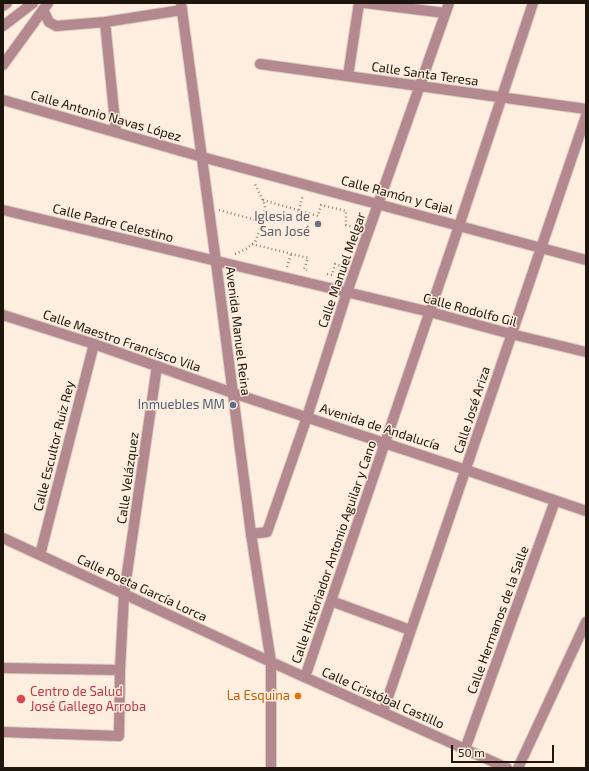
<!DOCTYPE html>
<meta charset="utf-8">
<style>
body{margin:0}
#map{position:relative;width:589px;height:771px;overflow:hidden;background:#fdeedf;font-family:"Exo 2",sans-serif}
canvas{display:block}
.frame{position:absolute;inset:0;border:4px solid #1e150c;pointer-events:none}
.scale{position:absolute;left:451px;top:745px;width:103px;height:18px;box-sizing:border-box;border:2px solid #1e150c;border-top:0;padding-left:5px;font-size:12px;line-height:14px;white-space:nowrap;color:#1e150c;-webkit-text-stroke:3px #fdeedf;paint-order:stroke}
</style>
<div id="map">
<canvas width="589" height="771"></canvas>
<div class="frame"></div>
<div class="scale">50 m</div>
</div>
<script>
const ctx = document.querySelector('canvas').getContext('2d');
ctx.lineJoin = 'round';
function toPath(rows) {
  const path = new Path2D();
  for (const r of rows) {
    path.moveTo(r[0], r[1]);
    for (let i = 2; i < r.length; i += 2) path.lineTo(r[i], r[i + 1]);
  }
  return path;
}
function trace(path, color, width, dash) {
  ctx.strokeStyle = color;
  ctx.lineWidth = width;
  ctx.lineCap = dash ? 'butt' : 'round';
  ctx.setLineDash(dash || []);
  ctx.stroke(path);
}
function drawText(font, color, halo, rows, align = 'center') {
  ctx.font = font + ' "Exo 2",sans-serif';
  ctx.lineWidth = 3;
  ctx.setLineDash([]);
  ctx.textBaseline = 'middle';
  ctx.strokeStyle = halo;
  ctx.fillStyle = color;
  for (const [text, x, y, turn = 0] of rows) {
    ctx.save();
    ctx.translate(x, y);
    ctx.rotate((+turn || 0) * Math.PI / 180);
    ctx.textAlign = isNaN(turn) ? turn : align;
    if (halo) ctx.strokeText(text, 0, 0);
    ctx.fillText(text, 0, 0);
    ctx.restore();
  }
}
const pedestrian = toPath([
 [251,534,267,532,307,417,347,292]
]);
const minor = toPath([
 [365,3,445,13],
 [3,6,7,3],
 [43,10,49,22,56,26,105,22,182,10],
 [105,22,116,132],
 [260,64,586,109],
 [348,76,359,3],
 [3,210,430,312,511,334,586,352],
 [347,292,449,3],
 [40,555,94,344],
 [331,601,410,630],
 [3,668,120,670],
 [305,677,459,226,533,3],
 [3,732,119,736,120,670,124,594,157,366],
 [465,749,555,501],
 [518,768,586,622]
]);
const tertiary = toPath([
 [181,3,216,262,251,534,271,662,271,768],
 [3,26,33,3],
 [3,65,48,3],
 [3,100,202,157,586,260],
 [3,315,94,344,233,393,466,470,586,511],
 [3,538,271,662,507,768],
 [383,712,586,116]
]);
trace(pedestrian, '#d9cbbd', 12);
trace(minor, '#d9cbbd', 12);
trace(tertiary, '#d9cbbd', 12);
trace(toPath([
 [263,200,318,216,321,205,346,211,346,225,358,228],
 [219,210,263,222],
 [299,210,303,195],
 [252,244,308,258,304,269,307,270],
 [235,254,246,249,255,242,264,220,265,205,254,182],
 [287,267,291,254],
 [327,274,332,275,335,264,345,267]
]), '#908478', 2.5, [1, 3]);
trace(pedestrian, '#b3888e', 10);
trace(minor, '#b3888e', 10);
trace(tertiary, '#b3888e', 10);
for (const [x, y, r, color] of [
 [318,224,4,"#6b7280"],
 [233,405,4,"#5c6f8a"],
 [298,696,4,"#e8710a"],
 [21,699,5,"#e0444e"]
]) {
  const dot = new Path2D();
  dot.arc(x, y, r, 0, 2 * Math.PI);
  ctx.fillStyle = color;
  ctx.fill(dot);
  trace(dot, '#fdeedf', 1.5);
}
drawText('13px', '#1e150c', '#fdeedf', [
 ["Calle Santa Teresa",425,74,8],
 ["Calle Antonio Navas López",106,116,16],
 ["Calle Ramón y Cajal",397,195,15],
 ["Calle Padre Celestino",113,223,14],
 ["Calle Manuel Melgar",342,270,-71],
 ["Calle Rodolfo Gil",470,310,15],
 ["Avenida Manuel Reina",238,331,83],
 ["Calle Maestro Francisco Vila",122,341,19],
 ["Calle José Ariza",472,410,-72],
 ["Avenida de Andalucía",380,427,18],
 ["Calle Escultor Ruiz Rey",54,446,-76],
 ["Calle Velázquez",128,478,-82],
 ["Calle Historiador Antonio Aguilar y Cano",334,552,-71],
 ["Calle Poeta García Lorca",142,588,25],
 ["Calle Hermanos de la Salle",498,620,-70],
 ["Calle Cristóbal Castillo",383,698,24]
]);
drawText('13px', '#5b616d', '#fdeedf', [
 ["Iglesia de",310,217],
 ["San José",310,232]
], 'right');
drawText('13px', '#4e5e75', '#fdeedf', [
 ["Inmuebles MM",225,405]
], 'right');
drawText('13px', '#be3a42', '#fdeedf', [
 ["Centro de Salud",30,692],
 ["José Gallego Arroba",30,707]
], 'left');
drawText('13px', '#c56008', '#fdeedf', [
 ["La Esquina",290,696]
], 'right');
</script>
